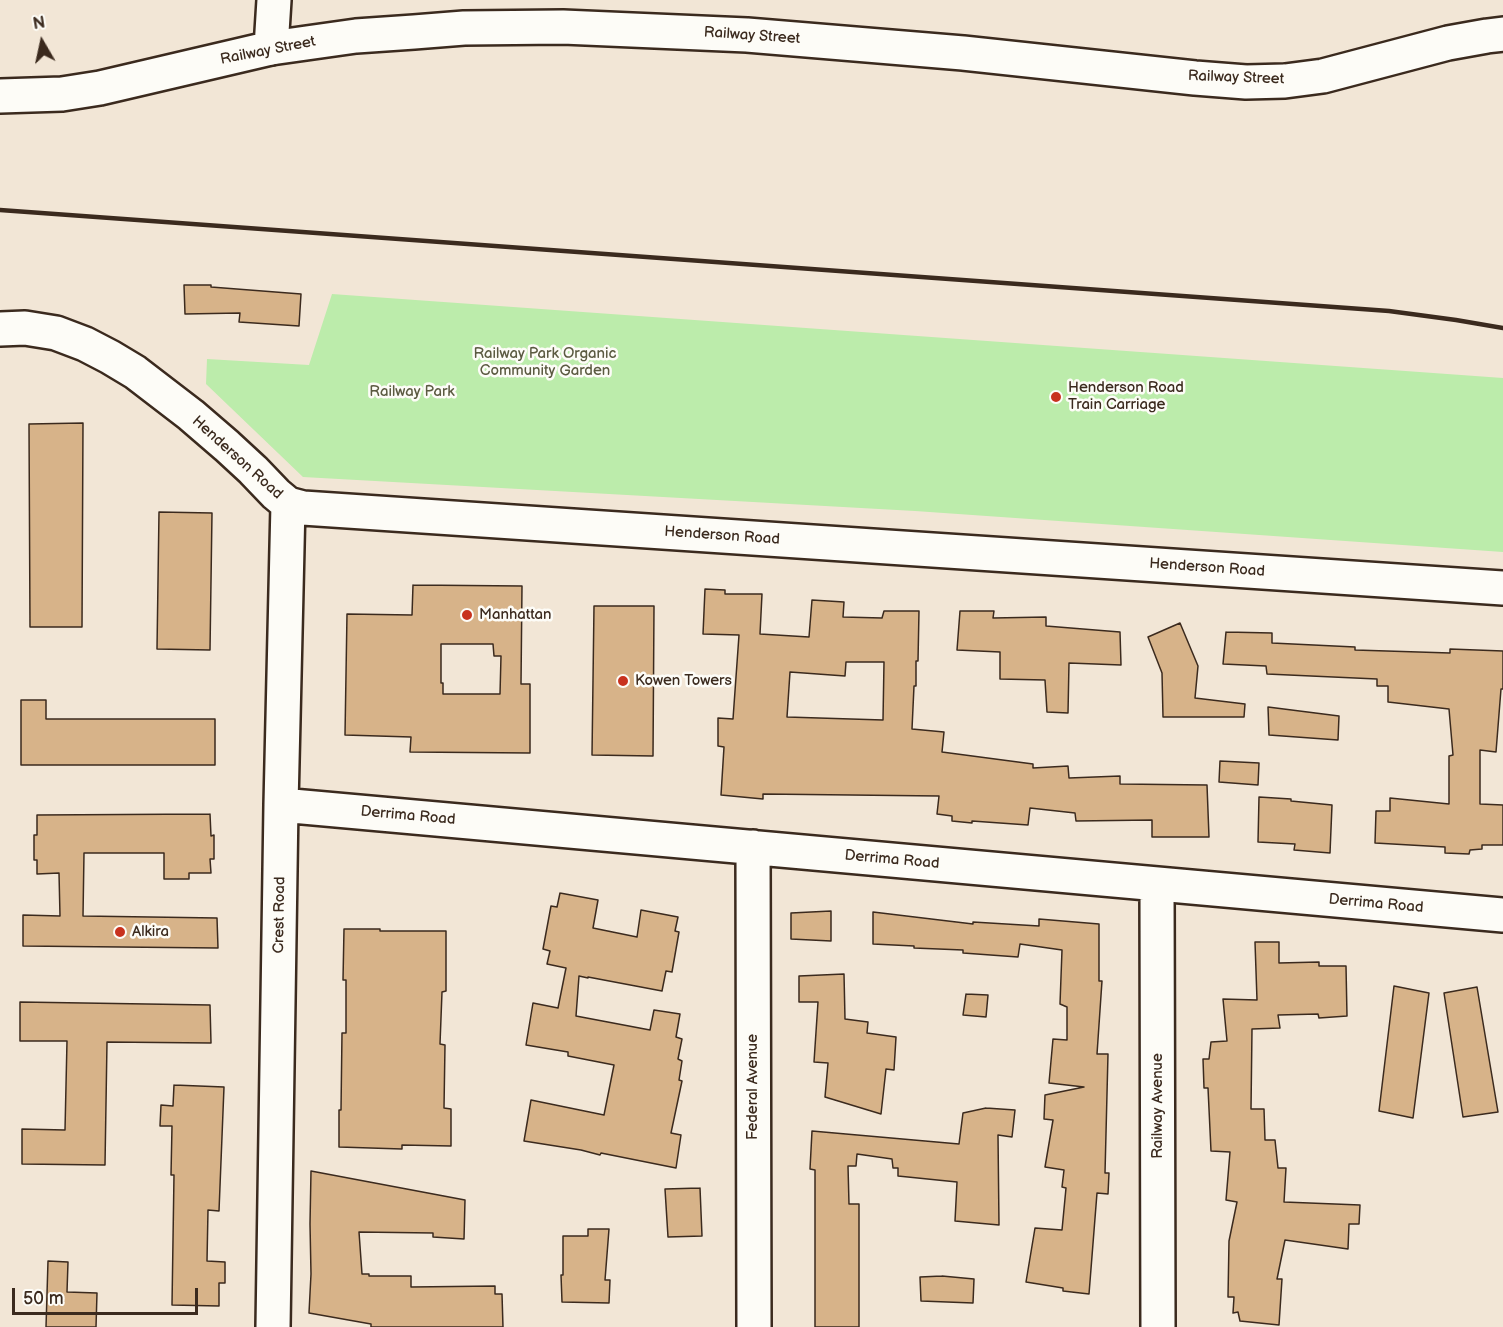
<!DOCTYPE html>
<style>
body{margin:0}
#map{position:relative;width:1503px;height:1327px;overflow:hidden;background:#f2e6d6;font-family:"Balsamiq Sans",sans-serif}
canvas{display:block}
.north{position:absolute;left:12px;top:12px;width:60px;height:60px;-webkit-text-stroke:4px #fdfcf7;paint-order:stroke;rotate:351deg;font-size:16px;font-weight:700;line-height:24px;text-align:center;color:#3b2a1e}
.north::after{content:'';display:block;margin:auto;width:21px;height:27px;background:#3b2a1e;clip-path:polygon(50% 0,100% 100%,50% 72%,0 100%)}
.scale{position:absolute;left:12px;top:1288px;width:186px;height:27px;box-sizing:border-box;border:3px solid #3b2a1e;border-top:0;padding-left:8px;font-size:18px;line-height:21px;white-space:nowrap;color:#3b2a1e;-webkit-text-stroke:4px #fdfcf7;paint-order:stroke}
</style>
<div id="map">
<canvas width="1503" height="1327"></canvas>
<div class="north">N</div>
<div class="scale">50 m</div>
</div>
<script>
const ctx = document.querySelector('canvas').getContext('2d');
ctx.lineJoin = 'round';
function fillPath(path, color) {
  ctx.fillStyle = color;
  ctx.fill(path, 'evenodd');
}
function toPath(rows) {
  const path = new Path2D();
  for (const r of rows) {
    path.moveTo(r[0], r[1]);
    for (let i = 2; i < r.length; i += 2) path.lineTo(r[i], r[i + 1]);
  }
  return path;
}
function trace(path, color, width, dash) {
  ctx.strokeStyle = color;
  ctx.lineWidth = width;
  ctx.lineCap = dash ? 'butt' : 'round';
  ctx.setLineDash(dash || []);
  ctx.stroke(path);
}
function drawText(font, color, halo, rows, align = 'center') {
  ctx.font = font + ' "Balsamiq Sans",sans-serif';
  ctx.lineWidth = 5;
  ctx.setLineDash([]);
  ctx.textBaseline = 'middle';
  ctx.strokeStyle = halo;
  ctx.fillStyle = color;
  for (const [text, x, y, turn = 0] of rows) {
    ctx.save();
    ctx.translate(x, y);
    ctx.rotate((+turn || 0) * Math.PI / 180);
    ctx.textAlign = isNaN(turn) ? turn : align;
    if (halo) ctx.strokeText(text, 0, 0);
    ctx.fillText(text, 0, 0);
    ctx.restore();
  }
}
fillPath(toPath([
 [332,294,1503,378,1503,552,915,511,303,477,206,384,207,359,309,365]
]), '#bcecab');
const building = toPath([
 [184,285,211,285,211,287,301,294,299,326,239,322,240,313,185,314,184,285],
 [83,423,82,627,30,627,29,424,83,423],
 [159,512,212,513,210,650,157,649,159,512],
 [413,585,522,586,521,684,530,684,530,753,410,752,411,737,345,735,347,614,412,615,413,585],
 [441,644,493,644,494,656,501,656,500,694,443,694,443,683,441,683,441,644],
 [705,589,725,590,725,594,762,594,760,634,809,637,812,600,844,602,843,617,882,618,884,611,919,611,918,661,916,661,916,686,914,686,912,729,944,732,942,752,1033,764,1033,768,1068,766,1069,778,1120,776,1120,784,1207,785,1209,837,1152,837,1152,820,1076,821,1075,813,1030,808,1028,825,972,821,972,823,952,821,952,816,937,814,939,796,763,794,763,799,721,795,724,747,718,746,718,718,733,719,739,635,703,634,705,589],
 [846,662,884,662,883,720,787,717,790,672,845,676,846,662],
 [594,606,654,606,653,756,592,755,594,606],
 [960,611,994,611,993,618,1046,617,1046,626,1120,632,1121,665,1069,663,1068,713,1047,712,1045,680,1000,679,1000,652,957,650,960,611],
 [1180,623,1198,666,1195,698,1245,704,1244,717,1163,717,1162,673,1148,637,1180,623],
 [1226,632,1272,633,1272,643,1355,647,1355,650,1450,653,1450,649,1503,651,1503,689,1501,689,1496,752,1480,750,1480,804,1503,805,1503,845,1482,845,1482,849,1470,850,1469,854,1445,853,1445,847,1375,843,1376,811,1390,811,1390,798,1449,804,1449,756,1453,755,1449,709,1388,702,1388,686,1377,686,1377,679,1267,674,1266,666,1223,664,1226,632],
 [21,700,46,700,46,719,215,719,215,765,21,765,21,700],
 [1268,707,1339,716,1338,740,1269,735,1268,707],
 [1220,761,1259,763,1258,785,1219,782,1220,761],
 [1259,797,1291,799,1291,801,1332,805,1330,853,1294,850,1295,844,1258,842,1259,797],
 [210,814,211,836,214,835,214,859,210,859,211,873,189,873,189,879,164,879,164,853,84,853,83,916,217,918,218,948,23,946,23,915,60,916,59,873,37,874,37,860,34,860,34,835,37,835,37,815,210,814],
 [560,893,598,900,593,928,637,937,641,910,678,917,675,931,679,932,672,972,666,971,662,991,588,977,588,978,579,976,576,1016,650,1030,654,1010,680,1014,676,1037,682,1039,678,1059,682,1061,679,1080,682,1081,671,1133,681,1135,676,1168,601,1153,600,1155,581,1150,524,1141,531,1100,604,1115,614,1065,568,1056,568,1052,526,1045,533,1003,558,1008,566,968,547,964,550,951,543,949,551,906,557,907,560,893],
 [831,911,831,941,791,939,791,913,831,911],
 [873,912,973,924,973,922,1039,926,1039,919,1099,924,1099,981,1102,981,1097,1054,1108,1054,1105,1173,1109,1173,1108,1194,1097,1193,1089,1294,1063,1291,1063,1288,1026,1282,1035,1228,1062,1230,1066,1188,1062,1187,1064,1170,1045,1167,1053,1120,1044,1119,1045,1095,1084,1087,1049,1083,1053,1039,1067,1040,1067,1007,1060,1004,1062,950,1020,944,1018,957,963,953,963,950,914,948,914,946,873,944,873,912],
 [344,929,380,929,380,931,446,931,446,991,442,992,440,1044,445,1045,444,1108,451,1109,451,1146,402,1145,402,1149,339,1147,339,1110,341,1110,342,1033,346,1033,346,980,343,980,344,929],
 [1255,942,1279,942,1279,963,1319,962,1319,966,1346,966,1347,1016,1319,1018,1318,1014,1278,1015,1280,1028,1252,1029,1251,1109,1264,1109,1265,1140,1275,1140,1278,1168,1286,1168,1284,1202,1360,1205,1359,1224,1349,1224,1348,1249,1285,1240,1277,1279,1282,1279,1279,1325,1240,1321,1238,1312,1233,1313,1234,1297,1228,1297,1229,1241,1237,1202,1226,1200,1230,1152,1211,1151,1208,1088,1204,1088,1203,1059,1209,1059,1211,1042,1227,1041,1223,999,1257,1000,1255,942],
 [844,974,845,1019,868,1022,867,1033,896,1037,894,1070,886,1069,881,1114,825,1097,828,1063,814,1062,818,1002,799,1002,799,976,844,974],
 [1394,986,1429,993,1413,1118,1379,1111,1394,986],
 [1477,987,1498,1112,1463,1117,1444,993,1477,987],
 [966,994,988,995,986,1017,963,1015,966,994],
 [20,1002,210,1005,211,1043,107,1042,105,1165,22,1164,22,1129,65,1130,67,1041,20,1041,20,1002],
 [174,1085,224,1087,219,1211,208,1210,207,1261,225,1262,225,1283,219,1283,219,1306,172,1305,174,1175,171,1175,172,1126,160,1126,161,1105,173,1106,174,1085],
 [986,1108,1015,1110,1012,1137,998,1135,999,1225,955,1221,957,1182,898,1176,898,1168,893,1168,892,1159,857,1154,856,1166,848,1166,849,1204,859,1204,859,1327,815,1327,815,1170,810,1169,812,1131,959,1144,963,1113,986,1108],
 [311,1171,465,1200,464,1239,433,1237,433,1233,359,1232,362,1274,369,1274,369,1276,411,1276,411,1287,495,1286,495,1294,502,1294,503,1327,371,1327,371,1324,309,1313,311,1274,310,1224,311,1171],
 [700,1188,702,1236,668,1237,665,1189,700,1188],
 [588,1229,609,1229,605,1280,610,1280,609,1303,562,1302,561,1275,563,1275,563,1236,588,1236,588,1229],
 [48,1261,68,1262,67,1292,97,1293,96,1327,46,1327,48,1261],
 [942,1276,974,1279,973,1303,921,1301,920,1277,942,1276]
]);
fillPath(building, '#d7b389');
trace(building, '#3b2a1e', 1.5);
const minor = toPath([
 [271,48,356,36,414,32,464,28,563,27,747,35,963,53,1195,78,1246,82,1285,81,1323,76,1448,43,1487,36,1503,34],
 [0,329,25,328,56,333,85,344,110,357,135,372,191,415,227,446,253,470,276,494,288,504,303,508,1503,588],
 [281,805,1503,915],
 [753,847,754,1327],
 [1157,885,1158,1327],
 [273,1327,281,805,288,504]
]);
const major = toPath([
 [0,96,62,94,100,88,271,48,274,0]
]);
trace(minor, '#3b2a1e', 38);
trace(major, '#3b2a1e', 38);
trace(minor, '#fdfcf7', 33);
trace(major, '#fdfcf7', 33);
trace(toPath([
 [0,210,1389,311,1456,320,1503,328]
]), '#3b2a1e', 4.5);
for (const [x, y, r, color] of [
 [1056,397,6,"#c8321e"],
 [467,615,6,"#c8321e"],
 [623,681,6,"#c8321e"],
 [120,932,6,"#c8321e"]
]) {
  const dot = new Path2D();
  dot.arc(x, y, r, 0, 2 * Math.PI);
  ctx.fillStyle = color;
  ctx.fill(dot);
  trace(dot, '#fdfcf7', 2);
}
drawText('15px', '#3b2a1e', '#fdfcf7', [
 ["Railway Street",752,36,4],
 ["Railway Street",268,51,-11],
 ["Railway Street",1236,78,2],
 ["Henderson Road",237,458,42],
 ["Henderson Road",722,536,4],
 ["Henderson Road",1207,568,4],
 ["Derrima Road",408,816,5],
 ["Derrima Road",892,860,5],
 ["Derrima Road",1376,904,5],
 ["Crest Road",280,915,-89],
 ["Federal Avenue",753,1087,-90],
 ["Railway Avenue",1158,1106,-90]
]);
drawText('15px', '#5b5a41', '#fdfcf7', [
 ["Railway Park Organic",545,354],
 ["Community Garden",545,371],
 ["Railway Park",412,392]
]);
drawText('15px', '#3b2a1e', '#fdfcf7', [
 ["Henderson Road",1068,388],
 ["Train Carriage",1068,405],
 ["Manhattan",479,615],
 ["Kowen Towers",635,681],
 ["Alkira",132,932]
], 'left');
</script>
